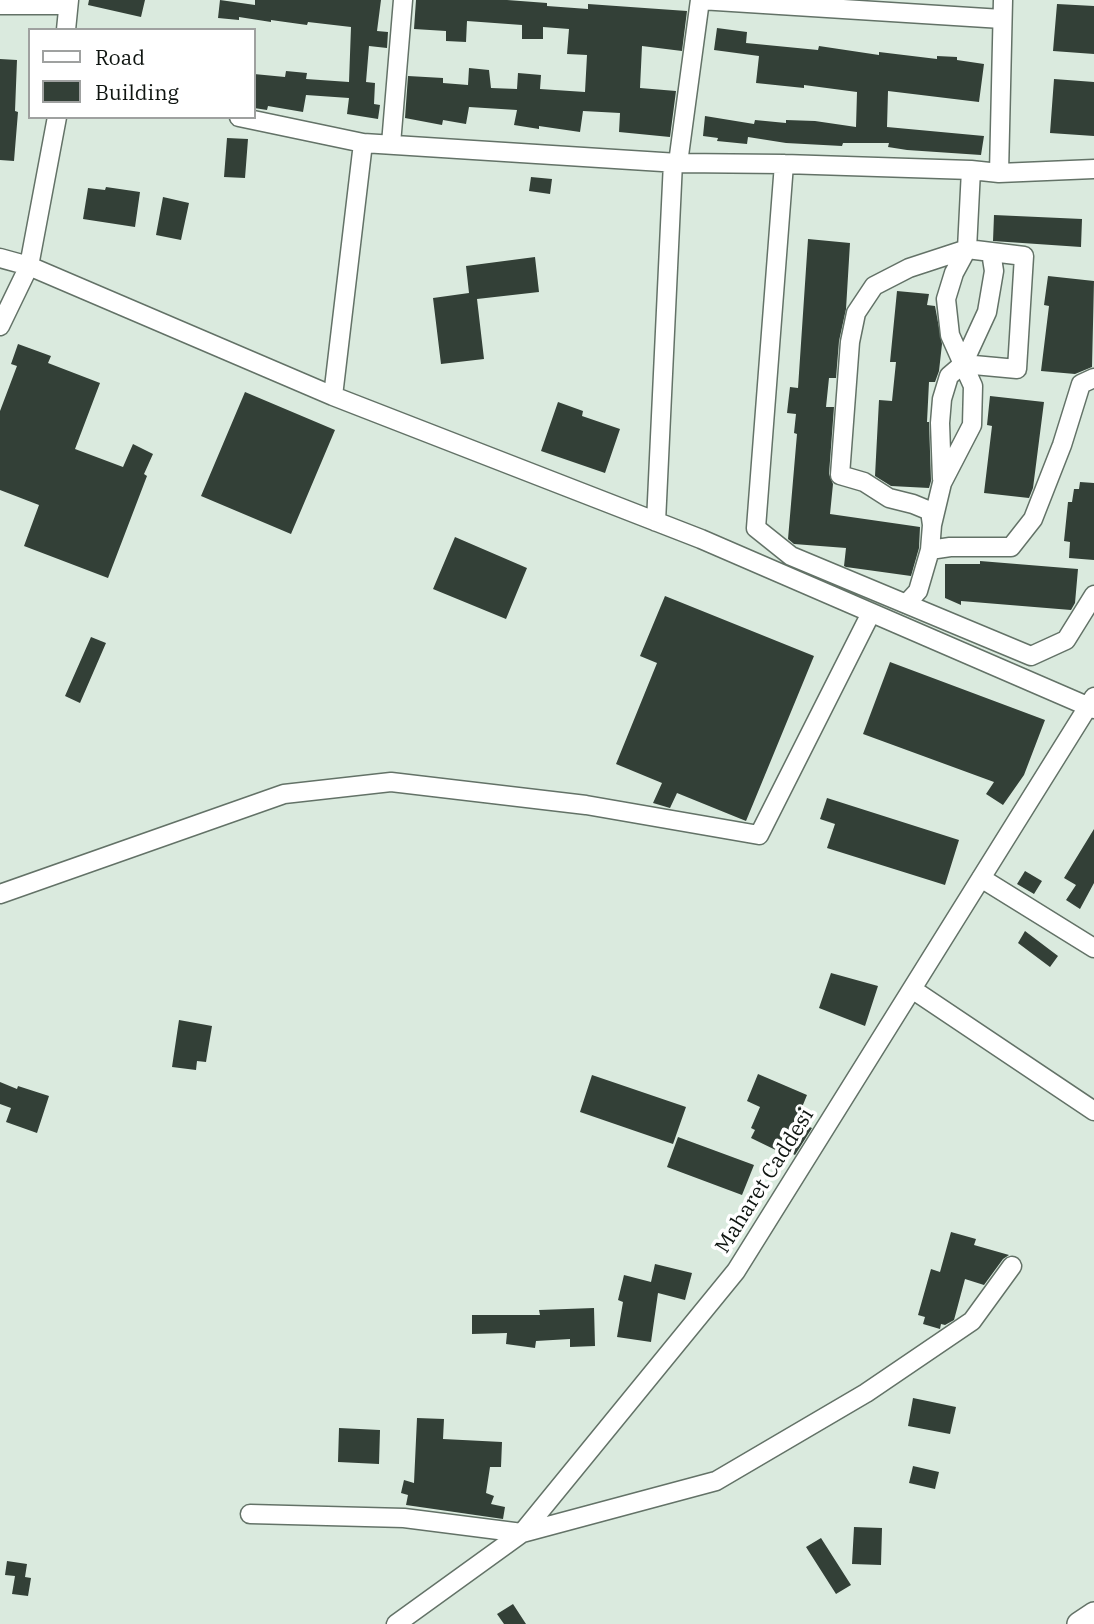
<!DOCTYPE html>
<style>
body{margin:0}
#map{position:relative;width:1094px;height:1624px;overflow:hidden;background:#daeade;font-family:"IBM Plex Serif",serif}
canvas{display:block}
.legend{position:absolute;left:28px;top:28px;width:228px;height:91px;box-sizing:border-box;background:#fff;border:2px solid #9fa1a0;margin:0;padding:9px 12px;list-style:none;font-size:21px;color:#0f1511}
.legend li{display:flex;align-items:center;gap:14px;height:35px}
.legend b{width:35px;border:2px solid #9fa1a0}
</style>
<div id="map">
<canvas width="1094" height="1624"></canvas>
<ul class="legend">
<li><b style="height:9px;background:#fff"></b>Road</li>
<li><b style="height:19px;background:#334037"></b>Building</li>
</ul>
</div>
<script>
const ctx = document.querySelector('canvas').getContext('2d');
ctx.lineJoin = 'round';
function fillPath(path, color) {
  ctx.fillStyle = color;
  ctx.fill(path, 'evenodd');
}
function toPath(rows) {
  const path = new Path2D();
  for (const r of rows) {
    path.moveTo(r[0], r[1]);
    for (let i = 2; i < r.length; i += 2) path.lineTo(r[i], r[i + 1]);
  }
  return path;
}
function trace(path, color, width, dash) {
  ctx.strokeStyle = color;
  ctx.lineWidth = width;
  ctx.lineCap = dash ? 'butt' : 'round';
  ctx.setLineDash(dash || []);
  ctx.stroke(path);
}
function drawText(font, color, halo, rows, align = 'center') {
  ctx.font = font + ' "IBM Plex Serif",serif';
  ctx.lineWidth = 7;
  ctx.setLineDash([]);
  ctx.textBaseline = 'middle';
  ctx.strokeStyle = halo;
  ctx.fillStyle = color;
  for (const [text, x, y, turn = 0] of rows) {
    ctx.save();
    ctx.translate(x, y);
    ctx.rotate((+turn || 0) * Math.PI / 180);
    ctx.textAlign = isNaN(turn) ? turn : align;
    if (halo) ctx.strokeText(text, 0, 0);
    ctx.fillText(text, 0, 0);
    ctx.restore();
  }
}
fillPath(toPath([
 [89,0,145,0,141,17,88,5],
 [220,0,255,5,255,0,381,0,377,31,388,32,387,48,369,46,366,82,375,83,374,104,380,105,378,119,347,114,349,98,306,95,303,112,268,106,267,110,254,108,254,74,285,77,286,71,307,73,306,79,349,82,351,27,308,22,307,25,271,20,271,22,239,17,239,20,218,18],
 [416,0,507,0,547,3,547,6,588,9,588,4,687,11,682,51,642,46,640,88,676,91,670,137,619,132,620,113,583,111,580,132,539,126,539,129,514,125,517,110,469,107,466,124,443,120,442,125,405,118,408,76,443,78,443,83,468,85,469,68,489,70,491,88,517,89,518,73,541,75,540,89,585,92,587,55,567,54,569,29,543,27,543,39,522,39,522,25,467,21,466,42,446,41,446,31,414,29],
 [1057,4,1094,6,1094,54,1053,51],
 [717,28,747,32,746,43,818,50,819,46,879,55,879,52,937,59,937,56,957,57,957,60,984,64,979,102,888,91,887,127,984,136,981,155,907,150,888,147,889,143,843,143,842,146,786,143,748,137,747,144,717,141,718,138,703,136,705,116,754,124,755,120,786,123,786,120,815,121,856,127,857,92,804,85,804,88,756,83,759,56,714,50],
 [0,59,17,60,15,111,18,112,14,161,0,160],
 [1054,79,1094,82,1094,136,1050,133],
 [227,138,248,139,245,178,224,177],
 [531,177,552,179,550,194,529,191],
 [106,187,140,192,135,227,83,219,88,188,105,190],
 [163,197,189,203,181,240,156,235],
 [994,215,1082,219,1081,247,993,241],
 [808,239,850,243,846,309,839,341,836,378,829,378,826,407,834,407,829,474,833,484,830,514,920,527,919,548,911,576,846,567,844,566,846,548,794,544,788,539,797,434,794,433,796,414,787,413,790,387,798,388],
 [535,257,539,292,477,299,484,359,441,364,433,298,469,293,466,266],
 [1048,276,1094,281,1092,367,1075,374,1041,371,1049,306,1044,305],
 [897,291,929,294,927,305,935,306,942,344,939,371,935,382,929,382,927,422,929,422,931,481,929,488,891,486,875,476,879,400,892,401,896,362,890,362],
 [18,344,51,356,48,363,100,383,75,449,123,467,133,444,153,454,144,474,147,476,108,578,24,546,39,505,0,490,0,411,17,366,11,364],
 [245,392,335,430,291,534,201,496],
 [990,396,1044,402,1033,488,1029,498,984,493,992,426,987,425],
 [558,402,583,411,582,416,620,429,605,473,541,451],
 [1080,482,1094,483,1094,560,1069,558,1070,542,1064,541,1068,502,1072,502,1074,489,1079,489],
 [455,537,527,568,506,619,433,589],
 [980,561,1078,569,1075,603,1071,610,961,601,961,605,945,598,945,564,980,564],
 [665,596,814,656,746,821,677,793,670,808,653,803,662,783,616,764,657,663,640,656],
 [91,637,106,643,80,703,65,696],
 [890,662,1045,720,1024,775,1003,805,986,794,994,782,863,734],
 [827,798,959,840,945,885,827,848,835,824,820,819],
 [1094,829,1094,883,1080,909,1066,900,1076,885,1064,878],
 [1025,871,1042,881,1034,894,1017,884],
 [1025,931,1058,956,1050,967,1018,943],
 [831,973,878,986,865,1026,819,1008],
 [179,1020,212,1026,206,1062,197,1061,196,1070,172,1067],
 [758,1074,807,1095,796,1122,812,1128,795,1155,791,1153,790,1157,751,1138,755,1130,751,1128,760,1107,747,1101],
 [592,1075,686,1107,673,1144,580,1112],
 [0,1082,17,1089,18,1086,49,1096,37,1133,6,1122,11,1108,0,1104],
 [678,1137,754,1165,742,1195,667,1167],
 [951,1232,976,1239,974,1245,1009,1255,1003,1259,984,1285,965,1279,954,1320,945,1325,941,1324,940,1329,923,1324,925,1317,918,1315,931,1269,940,1272],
 [655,1264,692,1273,685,1300,658,1293,651,1342,617,1337,623,1302,618,1300,624,1275,651,1282],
 [594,1308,595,1346,570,1347,570,1339,536,1341,535,1348,506,1344,507,1333,472,1334,472,1315,540,1315,539,1310],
 [913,1398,956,1407,950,1434,908,1426],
 [417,1418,444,1419,443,1439,502,1442,501,1467,490,1467,486,1493,494,1496,491,1504,505,1507,503,1519,406,1505,408,1495,401,1493,404,1480,414,1483],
 [339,1428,380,1430,379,1464,338,1462],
 [913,1466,939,1472,935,1489,909,1483],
 [854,1527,882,1528,881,1565,852,1564],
 [821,1538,851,1585,836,1594,806,1547],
 [7,1561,27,1564,25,1577,31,1578,28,1596,12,1594,15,1576,5,1575],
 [513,1604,526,1624,504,1624,497,1614]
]), '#334037');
const minor = toPath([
 [700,0,1002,19],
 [0,5,68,5],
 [66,30,69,0],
 [57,117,29,266,333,396,701,539,1094,709],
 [239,117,363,143,678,163,784,164,971,170,999,173,1094,169],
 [391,144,403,0],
 [678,163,700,0],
 [784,164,756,528,791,556,1031,656,1066,640,1094,595],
 [999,173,1003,0],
 [0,258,29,266,0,326],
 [333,396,363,143],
 [942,479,940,423,942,399,949,376,963,364],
 [656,522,673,162],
 [932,525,942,483,972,425,973,386,963,364,950,335,946,299,954,273,967,249,1024,256,1017,369,963,364,987,312,994,271,991,252],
 [930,550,950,547,1011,547,1033,519,1062,445,1081,384,1094,378],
 [906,604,918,591,930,550,932,525,930,511,913,504,889,498,864,482,840,475,850,342,856,313,874,286,909,268,967,249,971,170],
 [981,878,1094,948],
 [0,894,284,794,391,782,586,805,759,835,871,613],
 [912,989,1094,1111],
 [250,1514,404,1518,522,1533,716,1481,866,1393,972,1321,1012,1266],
 [396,1624,522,1533,736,1271,1094,697]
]);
const major = toPath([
 [1079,1624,1094,1614]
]);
trace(minor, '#637267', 21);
trace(major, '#637267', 26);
trace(minor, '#fff', 18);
trace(major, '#fff', 23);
drawText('21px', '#0f1511', '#fff', [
 ["Maharet Caddesi",765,1181,-58]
]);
</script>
